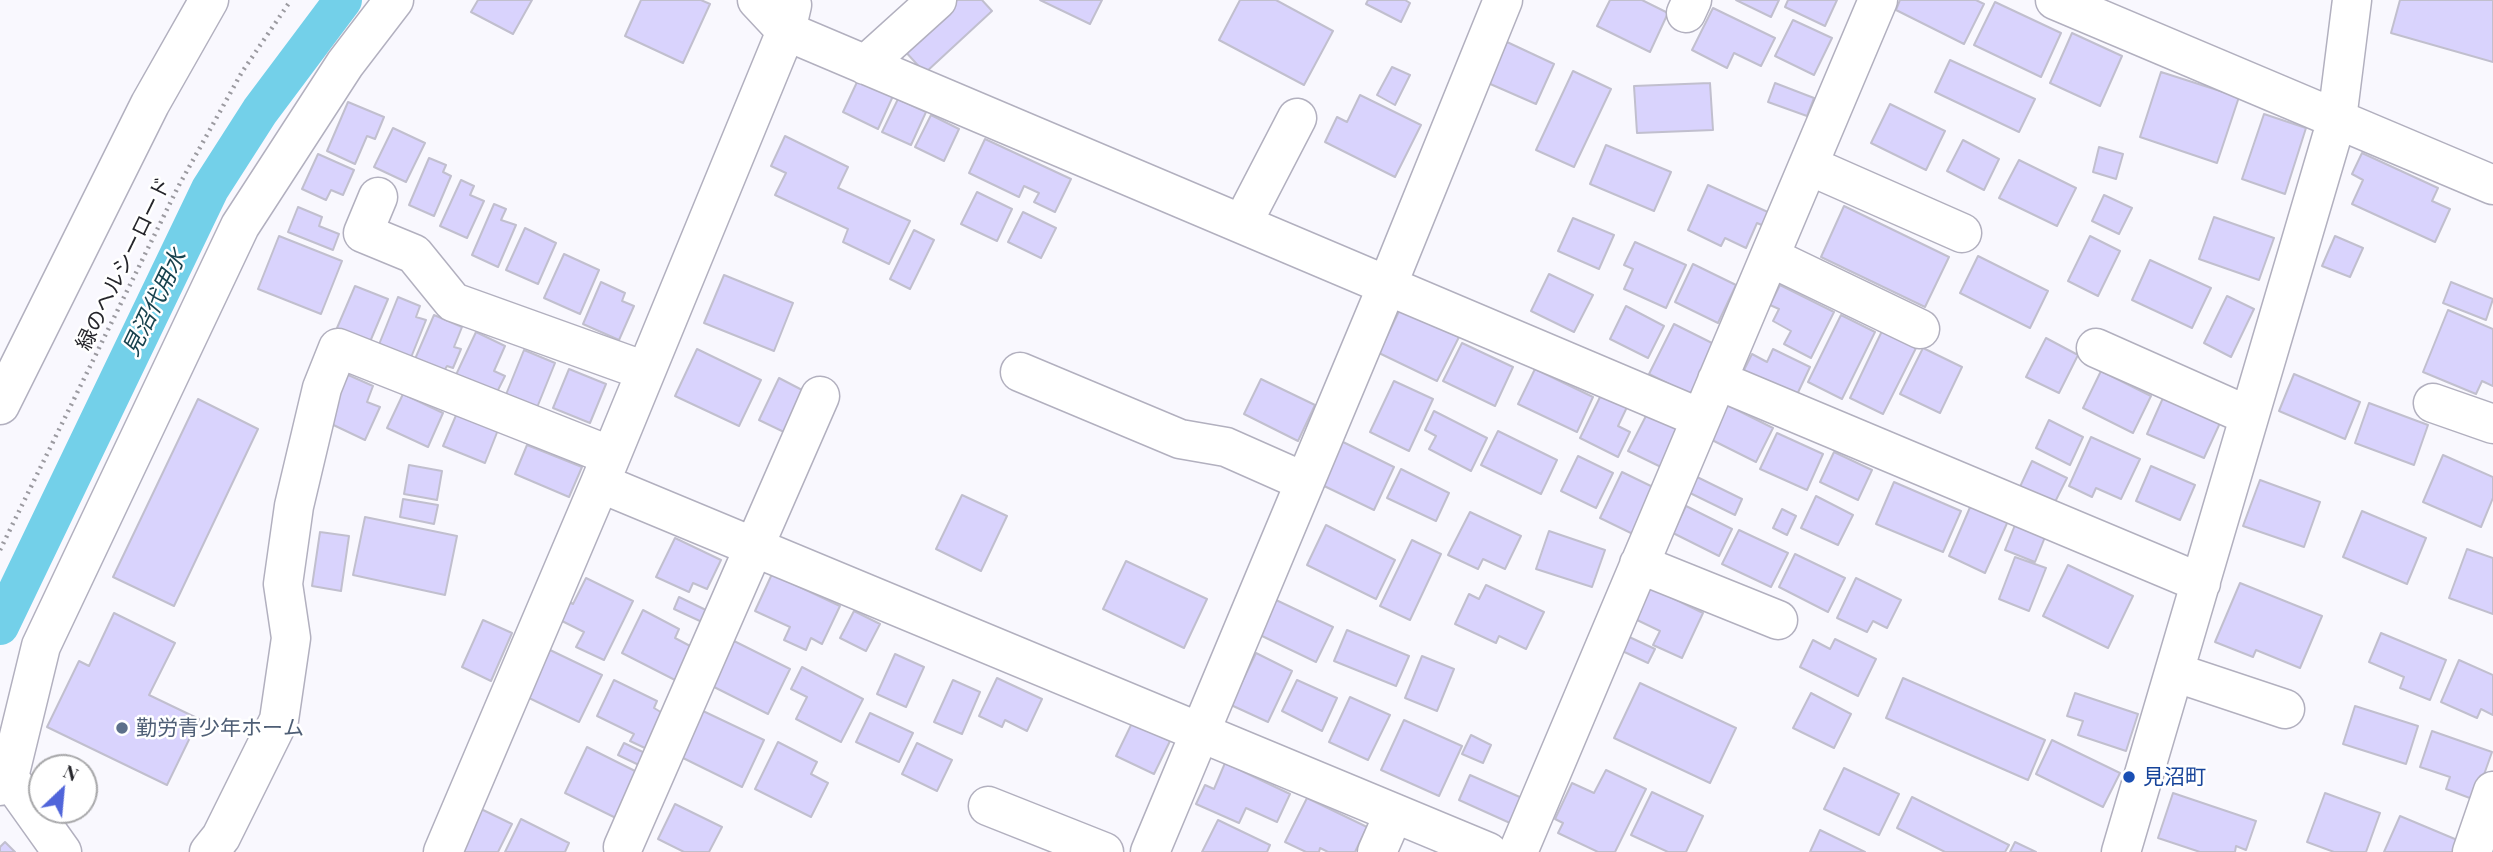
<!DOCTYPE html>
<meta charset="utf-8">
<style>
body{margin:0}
#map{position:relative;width:2493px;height:852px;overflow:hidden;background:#f9f8fe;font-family:"Playfair Display",serif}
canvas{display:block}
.north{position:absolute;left:28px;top:754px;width:70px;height:70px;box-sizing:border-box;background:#fff;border:2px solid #a8a8aa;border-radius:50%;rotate:26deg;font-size:19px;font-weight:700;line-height:28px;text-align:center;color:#25252a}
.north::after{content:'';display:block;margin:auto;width:24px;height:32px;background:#5065da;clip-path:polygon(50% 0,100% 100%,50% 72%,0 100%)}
</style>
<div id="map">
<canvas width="2493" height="852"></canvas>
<div class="north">N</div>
</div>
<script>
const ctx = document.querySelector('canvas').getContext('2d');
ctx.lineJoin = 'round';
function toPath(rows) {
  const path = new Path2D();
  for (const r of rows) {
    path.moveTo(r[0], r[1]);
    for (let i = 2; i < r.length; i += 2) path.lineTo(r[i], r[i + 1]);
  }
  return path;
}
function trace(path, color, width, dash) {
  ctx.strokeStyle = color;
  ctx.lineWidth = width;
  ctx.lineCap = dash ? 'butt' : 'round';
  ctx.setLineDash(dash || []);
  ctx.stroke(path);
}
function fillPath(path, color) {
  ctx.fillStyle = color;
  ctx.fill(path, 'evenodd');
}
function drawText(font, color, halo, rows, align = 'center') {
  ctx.font = font + ' "Playfair Display","Noto Sans JP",serif';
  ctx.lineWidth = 5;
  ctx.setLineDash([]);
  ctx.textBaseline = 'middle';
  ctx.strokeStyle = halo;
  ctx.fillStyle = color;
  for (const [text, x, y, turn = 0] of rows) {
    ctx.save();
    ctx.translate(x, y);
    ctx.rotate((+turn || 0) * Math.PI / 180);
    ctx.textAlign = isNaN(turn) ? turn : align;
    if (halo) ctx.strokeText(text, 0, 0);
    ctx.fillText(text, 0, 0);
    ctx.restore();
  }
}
trace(toPath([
 [0,626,210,189,260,111,343,0]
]), '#73d0e9', 38);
const building = toPath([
 [478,0,532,0,513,34,471,12,478,0],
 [641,0,701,0,710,4,683,63,625,36,641,0],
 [957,0,982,0,992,11,925,73,903,49,957,0],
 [1040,0,1102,0,1090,24,1040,0],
 [1240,0,1276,0,1333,31,1304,85,1219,40,1240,0],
 [1368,0,1405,0,1410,3,1401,22,1366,4,1368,0],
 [1610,0,1642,0,1668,13,1650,52,1597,26,1610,0],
 [1736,0,1779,0,1771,17,1736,0],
 [1788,0,1837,0,1825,26,1785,7,1788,0],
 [1900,0,1976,0,1984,4,1964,44,1896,10,1900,0],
 [2400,0,2493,0,2493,62,2391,33,2400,0],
 [1995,2,2061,33,2041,77,1974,45,1995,2],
 [1713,8,1775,38,1761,66,1734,53,1727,68,1692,50,1713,8],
 [1793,20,1832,38,1814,75,1775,56,1793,20],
 [2072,33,2122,56,2100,106,2050,83,2072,33],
 [1507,42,1554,64,1536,104,1488,83,1507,42],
 [1950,60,2035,99,2019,132,1935,92,1950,60],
 [1392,67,1410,75,1395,105,1377,95,1392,67],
 [1573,71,1611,89,1574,167,1536,150,1573,71],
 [2161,72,2239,97,2217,163,2140,137,2161,72],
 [858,80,893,96,878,129,843,112,858,80],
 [1710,83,1713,130,1637,133,1634,86,1710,83],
 [1775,83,1814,98,1807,116,1768,102,1775,83],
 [1360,95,1421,125,1395,177,1325,142,1337,117,1347,122,1360,95],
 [898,99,926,112,911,145,882,132,898,99],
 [348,102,384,117,375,139,367,136,355,164,327,151,348,102],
 [1890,104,1945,131,1926,170,1871,143,1890,104],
 [2264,114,2306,128,2285,194,2242,179,2264,114],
 [931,115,959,129,944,161,915,147,931,115],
 [393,128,425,143,406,182,374,167,393,128],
 [785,136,848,167,838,188,910,221,889,264,843,242,848,229,775,195,786,173,771,166,785,136],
 [985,139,1071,179,1055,212,1034,202,1039,193,1024,186,1019,197,969,173,985,139],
 [1963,140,1999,159,1984,190,1947,171,1963,140],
 [1606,145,1671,172,1654,211,1590,184,1606,145],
 [2099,147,2123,154,2116,179,2093,172,2099,147],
 [2362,153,2438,188,2432,201,2450,209,2435,242,2352,204,2363,180,2352,174,2362,153],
 [318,154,354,170,343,195,331,190,326,200,302,189,318,154],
 [429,158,446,165,443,172,451,176,434,216,409,205,429,158],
 [2019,160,2076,188,2057,226,1999,198,2019,160],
 [461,180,474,186,470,195,484,201,467,238,440,226,461,180],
 [1708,185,1770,213,1764,226,1757,223,1746,248,1725,238,1721,246,1688,230,1708,185],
 [977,192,1012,209,997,241,961,224,977,192],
 [2104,195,2132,208,2119,234,2092,221,2104,195],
 [494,204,506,209,501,220,516,225,498,267,472,255,494,204],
 [1844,206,1949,257,1925,307,1821,257,1844,206],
 [298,207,322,217,319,226,339,234,333,250,288,232,298,207],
 [1023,212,1056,228,1041,258,1008,242,1023,212],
 [2214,217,2274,238,2259,280,2199,259,2214,217],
 [1573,218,1614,235,1599,269,1558,251,1573,218],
 [525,228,556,243,538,284,506,270,525,228],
 [914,230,934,240,910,289,890,279,914,230],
 [279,236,342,261,321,314,258,289,279,236],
 [2090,236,2120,251,2098,296,2068,281,2090,236],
 [2335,236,2363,248,2350,277,2322,266,2335,236],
 [1635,242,1686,265,1666,308,1624,289,1633,269,1624,265,1635,242],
 [564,254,599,270,580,314,544,298,564,254],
 [1978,256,2048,291,2030,328,1960,293,1978,256],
 [2150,260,2211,288,2192,328,2132,300,2150,260],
 [1693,264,1736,285,1718,323,1675,302,1693,264],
 [1549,274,1593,295,1574,332,1531,311,1549,274],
 [724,275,793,303,774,351,704,323,724,275],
 [601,282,625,293,622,301,634,306,619,340,583,324,601,282],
 [2451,282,2493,299,2486,320,2443,303,2451,282],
 [1780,285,1834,312,1811,358,1784,344,1791,331,1773,321,1779,309,1770,305,1780,285],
 [355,286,388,299,367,349,334,335,355,286],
 [2227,296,2254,309,2231,357,2204,343,2227,296],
 [398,297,420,306,416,317,426,320,410,360,378,347,398,297],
 [1626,306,1664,326,1648,358,1610,339,1626,306],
 [1400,309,1459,337,1437,381,1379,353,1400,309],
 [2448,310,2493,329,2493,386,2482,381,2476,394,2423,372,2448,310],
 [434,315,462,327,454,347,461,349,453,368,447,366,444,371,415,359,434,315],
 [1841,315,1875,332,1842,399,1808,382,1841,315],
 [1674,324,1716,345,1691,395,1649,374,1674,324],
 [1882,331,1916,348,1883,414,1850,398,1882,331],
 [476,332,505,346,494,371,505,376,495,396,455,377,476,332],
 [2046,338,2078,355,2059,393,2026,377,2046,338],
 [1462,343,1513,367,1495,406,1443,381,1462,343],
 [1923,348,1962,367,1940,413,1900,394,1923,348],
 [697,349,761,380,739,426,675,396,697,349],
 [1773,349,1810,367,1794,401,1741,376,1752,354,1767,362,1773,349],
 [524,350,555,363,536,410,505,397,524,350],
 [569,369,606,384,590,423,553,408,569,369],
 [1535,369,1593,397,1577,432,1518,404,1535,369],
 [2101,371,2151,396,2133,433,2083,408,2101,371],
 [346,374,373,386,367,402,380,407,365,440,325,421,346,374],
 [2294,374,2360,402,2345,439,2279,411,2294,374],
 [779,378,804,391,784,432,759,420,779,378],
 [1261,379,1315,405,1298,441,1244,414,1261,379],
 [1394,381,1433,399,1409,451,1370,432,1394,381],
 [1602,393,1628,405,1618,426,1630,432,1618,457,1580,438,1602,393],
 [403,394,443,413,428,447,387,428,403,394],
 [2163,398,2220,423,2204,458,2147,434,2163,398],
 [198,399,258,429,174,606,113,577,198,399],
 [2369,403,2428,425,2414,465,2355,443,2369,403],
 [1727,405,1773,428,1756,462,1710,439,1727,405],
 [1649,410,1682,426,1661,467,1628,451,1649,410],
 [1434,411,1487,438,1471,471,1429,449,1436,436,1425,430,1434,411],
 [457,413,498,430,485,463,443,446,457,413],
 [2049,420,2083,437,2070,465,2036,448,2049,420],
 [1498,431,1557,460,1541,494,1481,465,1498,431],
 [1777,433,1823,454,1807,490,1760,469,1777,433],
 [2091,437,2140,459,2121,499,2096,488,2092,497,2069,486,2091,437],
 [1341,441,1394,467,1374,510,1320,484,1341,441],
 [527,445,582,467,569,497,515,474,527,445],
 [1834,452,1872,470,1858,500,1820,482,1834,452],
 [2443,455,2493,477,2493,498,2481,527,2423,502,2443,455],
 [1578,456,1613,473,1596,508,1561,491,1578,456],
 [2032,461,2067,478,2052,508,2018,491,2032,461],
 [409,465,442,471,437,500,404,494,409,465],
 [2151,466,2195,485,2180,520,2136,501,2151,466],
 [1401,469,1449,493,1436,521,1387,498,1401,469],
 [1622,472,1657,489,1635,535,1600,518,1622,472],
 [1695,476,1742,499,1735,515,1688,492,1695,476],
 [2260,480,2320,502,2304,547,2243,526,2260,480],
 [1894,482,1961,511,1943,552,1876,524,1894,482],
 [962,495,1007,516,981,571,936,549,962,495],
 [1816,496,1853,515,1838,545,1801,528,1816,496],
 [403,499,438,505,434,524,400,517,403,499],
 [1971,505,2008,521,1985,573,1949,556,1971,505],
 [1686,506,1732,529,1719,556,1673,533,1686,506],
 [1782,509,1796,516,1787,535,1773,528,1782,509],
 [2362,511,2426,538,2407,584,2343,557,2362,511],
 [1470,512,1521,536,1505,569,1483,559,1478,569,1448,555,1470,512],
 [365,517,457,536,445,595,353,575,365,517],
 [1326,525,1395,560,1376,599,1307,565,1326,525],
 [2015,525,2045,537,2035,562,2005,550,2015,525],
 [1739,530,1788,553,1771,587,1722,564,1739,530],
 [1549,531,1605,550,1592,587,1536,569,1549,531],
 [320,532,349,536,341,591,312,586,320,532],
 [675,538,721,560,707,589,693,583,689,592,656,577,675,538],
 [1412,540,1441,554,1410,620,1380,606,1412,540],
 [2467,549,2493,558,2493,614,2449,598,2467,549],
 [1795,554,1845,578,1828,612,1779,587,1795,554],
 [2015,557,2046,568,2029,611,1999,599,2015,557],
 [1126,561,1207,599,1184,648,1103,609,1126,561],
 [2068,565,2133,596,2108,648,2043,616,2068,565],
 [772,574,840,606,822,644,811,638,806,650,784,640,790,627,755,611,772,574],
 [586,578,633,601,604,660,576,647,584,632,556,618,565,600,573,604,586,578],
 [1856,578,1901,600,1887,628,1873,621,1867,632,1837,618,1856,578],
 [2240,583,2322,616,2300,668,2256,650,2253,657,2215,642,2240,583],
 [1486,585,1544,612,1526,649,1499,636,1496,643,1455,624,1469,594,1479,599,1486,585],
 [1650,587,1703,613,1682,658,1653,645,1660,631,1635,619,1650,587],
 [679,597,708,611,702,622,674,609,679,597],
 [1276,600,1333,627,1316,662,1260,635,1276,600],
 [643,610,679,629,675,638,692,647,675,680,622,653,643,610],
 [854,611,880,624,866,651,840,638,854,611],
 [114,613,175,643,149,695,199,719,167,785,47,727,79,661,89,666,114,613],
 [483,620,512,633,491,681,462,667,483,620],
 [1347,630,1409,656,1396,686,1334,661,1347,630],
 [2381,633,2446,660,2430,700,2400,688,2404,677,2369,662,2381,633],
 [1625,635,1655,649,1648,663,1618,649,1625,635],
 [1835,639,1876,659,1858,696,1800,667,1813,640,1830,649,1835,639],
 [732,640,790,669,768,714,710,685,732,640],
 [550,650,602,675,579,722,527,697,550,650],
 [1256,653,1292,671,1268,722,1231,705,1256,653],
 [895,654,924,667,906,707,877,694,895,654],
 [1422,656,1454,669,1437,711,1405,698,1422,656],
 [2459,660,2493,675,2493,715,2481,709,2477,718,2441,702,2459,660],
 [802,667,863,699,841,742,796,719,807,697,791,689,802,667],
 [997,678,1042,699,1027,731,1005,720,1002,727,979,716,997,678],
 [1903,678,2045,740,2028,780,1886,718,1903,678],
 [614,680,657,701,654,708,664,714,647,749,630,741,634,734,597,716,614,680],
 [953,680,980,692,962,734,934,722,953,680],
 [1297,680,1337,698,1322,731,1282,711,1297,680],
 [1640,683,1736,728,1710,783,1614,738,1640,683],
 [1811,693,1851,714,1834,748,1793,728,1811,693],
 [2075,693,2138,714,2126,751,2078,735,2083,721,2067,716,2075,693],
 [1350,697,1390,715,1368,760,1329,742,1350,697],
 [2355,706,2418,726,2406,764,2343,744,2355,706],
 [703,711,764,740,742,787,681,757,703,711],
 [870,713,913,733,899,762,856,742,870,713],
 [1404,720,1462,746,1439,796,1381,770,1404,720],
 [1132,723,1170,741,1154,774,1116,756,1132,723],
 [2432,731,2492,752,2475,800,2446,789,2450,777,2420,767,2432,731],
 [1471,735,1491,745,1483,763,1462,754,1471,735],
 [2052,740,2120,773,2103,807,2036,774,2052,740],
 [778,742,817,762,811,774,828,783,811,817,755,789,778,742],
 [624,743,647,754,641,766,618,755,624,743],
 [917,743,952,760,937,791,902,774,917,743],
 [587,747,641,774,618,819,565,793,587,747],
 [1225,763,1290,794,1277,822,1246,808,1239,823,1196,804,1205,785,1214,789,1225,763],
 [1844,768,1899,794,1879,835,1824,809,1844,768],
 [1606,770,1646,789,1615,852,1598,852,1558,833,1563,823,1555,819,1572,783,1594,793,1606,770],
 [1470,775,1522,798,1510,823,1459,800,1470,775],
 [1652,792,1703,816,1686,852,1668,852,1631,835,1652,792],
 [2173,793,2256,821,2246,850,2236,846,2235,852,2200,852,2158,838,2173,793],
 [2325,793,2380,813,2366,852,2334,852,2307,842,2325,793],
 [1912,797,2009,845,2005,852,1945,852,1897,828,1912,797],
 [1307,798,1367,827,1355,852,1328,852,1320,848,1319,852,1306,852,1285,842,1307,798],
 [675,804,722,827,709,852,684,852,658,839,675,804],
 [481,809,512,824,498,852,461,852,481,809],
 [2400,816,2462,842,2458,852,2384,852,2400,816],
 [521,819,569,843,565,852,505,852,521,819],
 [1218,820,1270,845,1267,852,1202,852,1218,820],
 [1820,830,1865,852,1810,852,1820,830],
 [5,842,15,852,0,852,0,847,5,842],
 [2015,842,2036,852,2010,852,2015,842]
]);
fillPath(building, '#d9d3fd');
trace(building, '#c1bfce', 2);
const minor = toPath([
 [757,0,786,31,1700,418],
 [2055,0,2493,185],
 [1686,13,1692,0],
 [865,65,937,0],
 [1810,166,1962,233],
 [378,197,363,233,414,254,453,302,645,371],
 [1242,224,1297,118],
 [1770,257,1920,329],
 [2096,348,2249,416],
 [1020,372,1180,439,1226,447,1305,482],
 [1717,380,2201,583],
 [2433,403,2493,424],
 [0,405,150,104,209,0],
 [600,483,1488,852],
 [1639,564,1778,620],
 [2174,672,2285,709],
 [0,765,62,852],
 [0,786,9,777,41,646,240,226,345,64,394,0],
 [988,806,1104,852],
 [623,847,820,396],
 [209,852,221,837,279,720,291,638,283,584,294,506,322,388,338,348,611,456],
 [443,852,600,483,786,31,792,5],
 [1150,852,1387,286,1503,0],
 [1377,852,1394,813],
 [1518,852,1878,0],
 [2121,852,2337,119,2352,0],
 [2472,852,2493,791]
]);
trace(minor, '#b2b0bf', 41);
trace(toPath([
 [0,550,178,187,242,72,291,0]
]), '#9b9aa0', 4.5, [2, 5]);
trace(minor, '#fff', 38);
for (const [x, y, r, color] of [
 [122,728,7,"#5c6f8a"],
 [2129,777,7,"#1a4fb4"]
]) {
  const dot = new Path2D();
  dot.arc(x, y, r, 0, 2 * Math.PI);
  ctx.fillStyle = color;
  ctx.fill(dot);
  trace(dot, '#fff', 2.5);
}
drawText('21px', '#25252a', '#fff', [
 ["緑のヘルシーロード",124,264,-64]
]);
drawText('21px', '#4e5e75', '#fff', [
 ["勤労青少年ホーム",136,728]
], 'left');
drawText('21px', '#164399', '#fff', [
 ["見沼町",2143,777]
], 'left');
drawText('italic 23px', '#18424e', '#fff', [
 ["見沼代用水",155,303,-64]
]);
</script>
